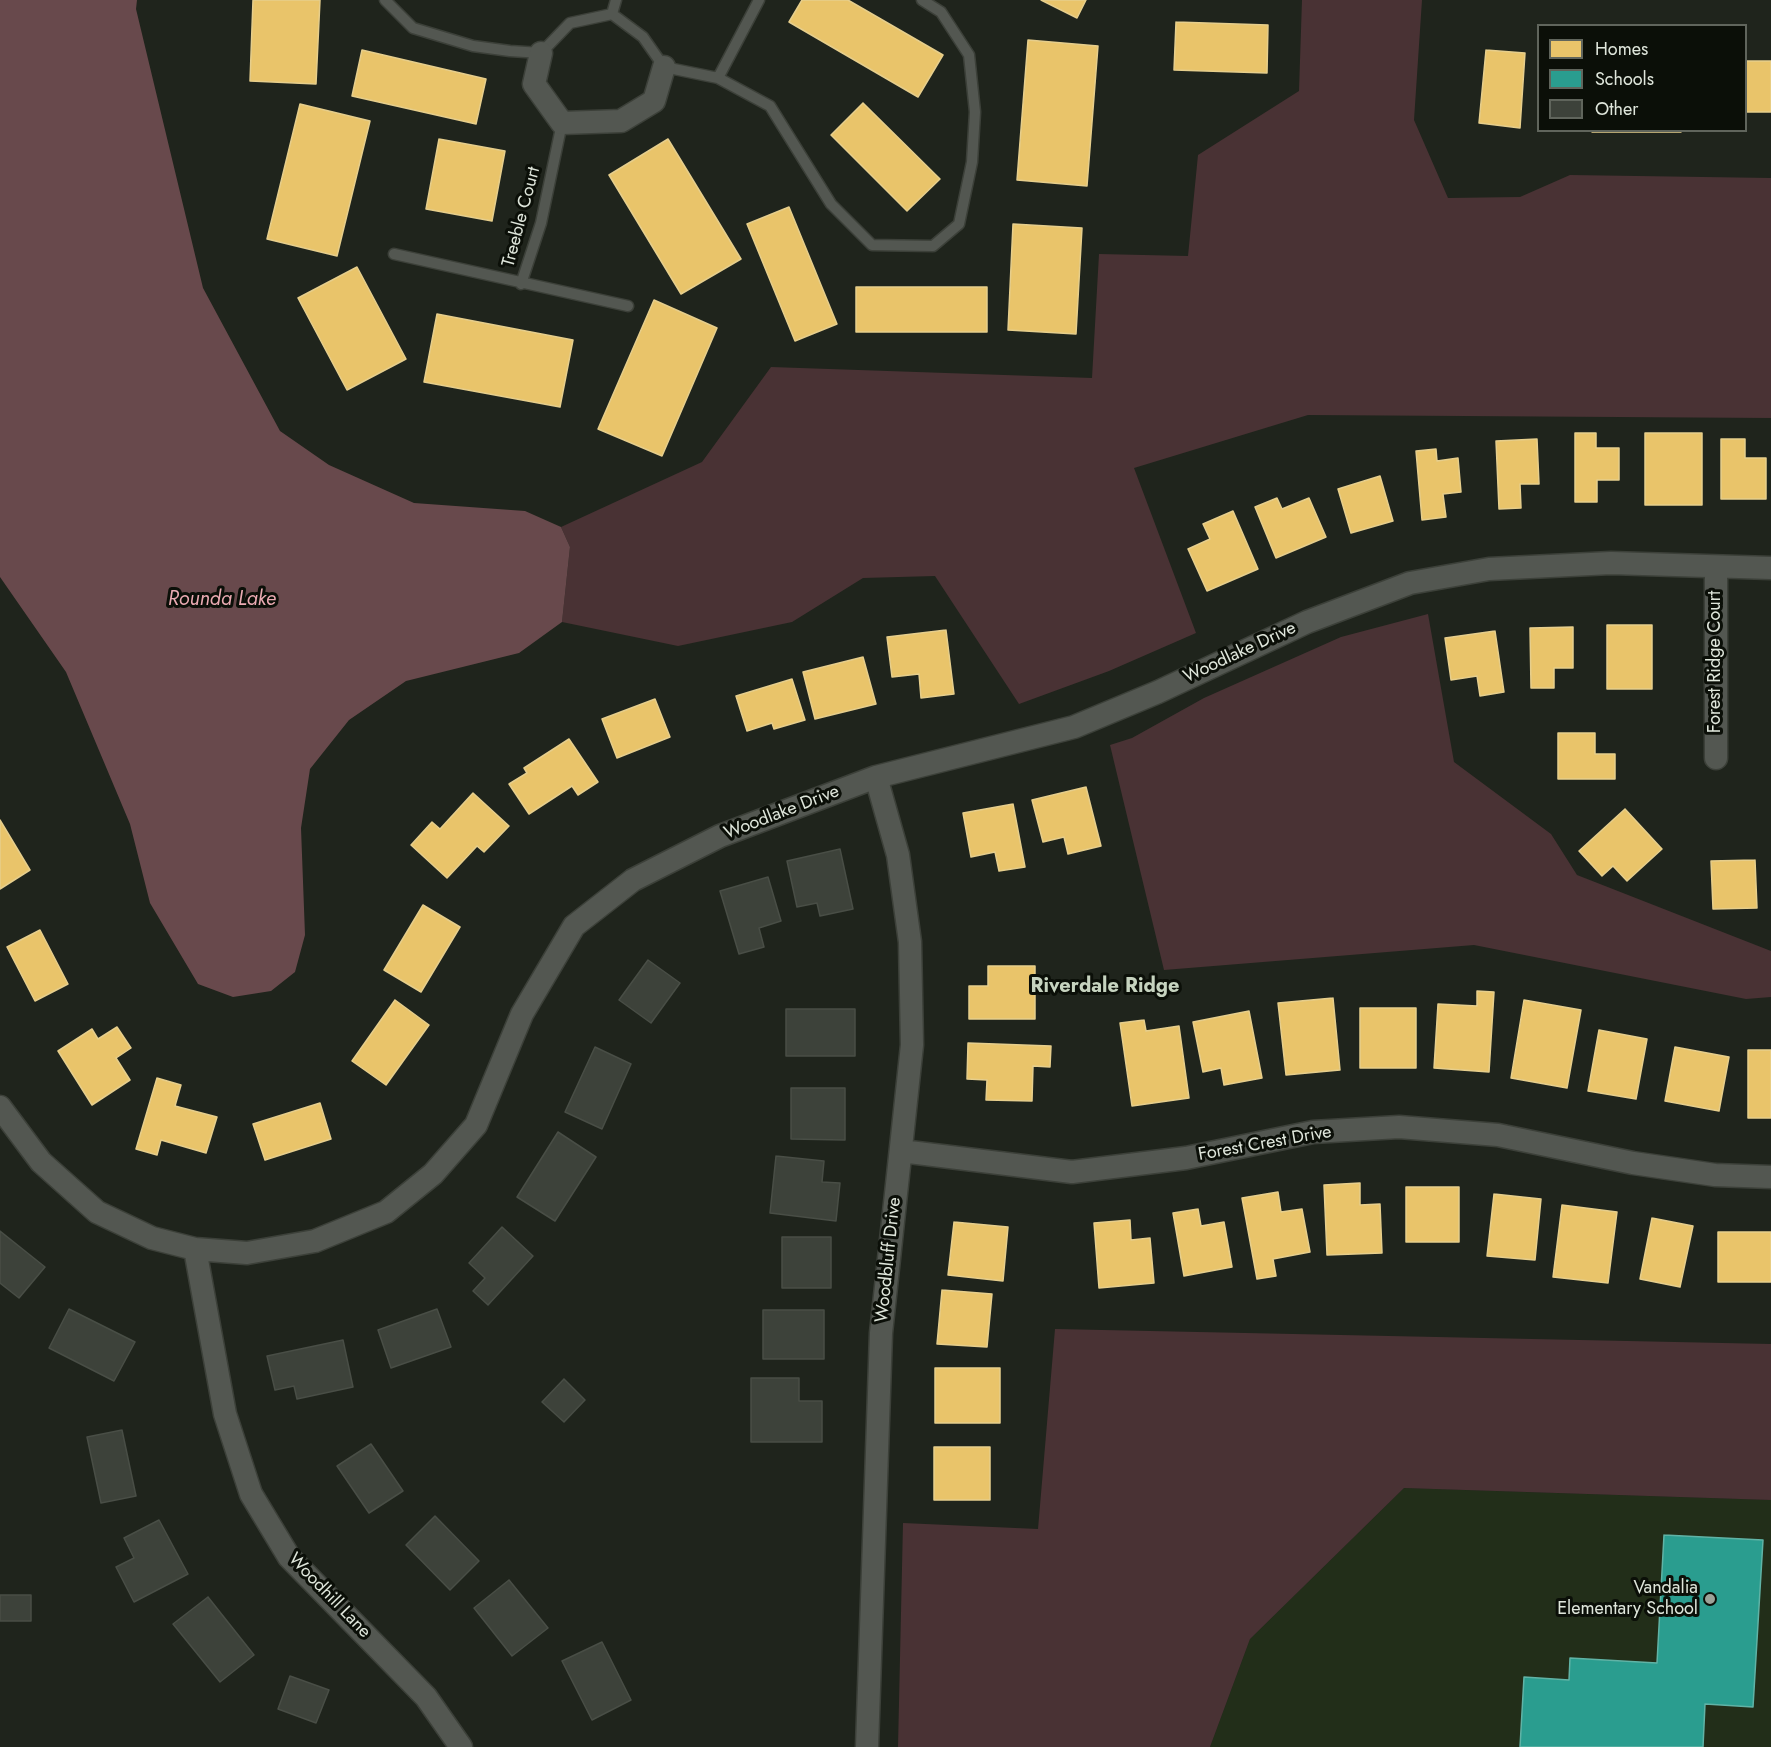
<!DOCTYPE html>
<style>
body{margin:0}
#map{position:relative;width:1771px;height:1747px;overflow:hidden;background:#1f241c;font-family:Jost,sans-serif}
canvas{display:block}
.legend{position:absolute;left:1537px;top:24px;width:210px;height:108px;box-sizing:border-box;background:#0b0f08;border:2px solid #60655c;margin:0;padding:8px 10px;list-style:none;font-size:18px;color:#dfe6db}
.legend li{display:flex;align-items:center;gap:12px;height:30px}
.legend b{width:30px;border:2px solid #60655c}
</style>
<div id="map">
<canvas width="1771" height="1747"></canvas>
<ul class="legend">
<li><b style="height:16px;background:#e9c46a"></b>Homes</li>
<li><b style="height:16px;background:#2a9d8f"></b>Schools</li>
<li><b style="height:16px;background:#3d423a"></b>Other</li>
</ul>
</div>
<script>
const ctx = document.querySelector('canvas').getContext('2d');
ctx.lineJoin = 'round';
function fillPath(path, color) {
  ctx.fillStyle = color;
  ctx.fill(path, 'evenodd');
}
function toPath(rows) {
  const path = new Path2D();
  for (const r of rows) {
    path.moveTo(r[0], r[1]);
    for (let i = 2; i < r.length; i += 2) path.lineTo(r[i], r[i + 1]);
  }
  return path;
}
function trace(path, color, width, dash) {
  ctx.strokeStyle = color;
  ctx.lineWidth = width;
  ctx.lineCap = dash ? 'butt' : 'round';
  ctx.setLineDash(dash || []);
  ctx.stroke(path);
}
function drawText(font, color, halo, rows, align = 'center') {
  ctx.font = font + ' Jost,sans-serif';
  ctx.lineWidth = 6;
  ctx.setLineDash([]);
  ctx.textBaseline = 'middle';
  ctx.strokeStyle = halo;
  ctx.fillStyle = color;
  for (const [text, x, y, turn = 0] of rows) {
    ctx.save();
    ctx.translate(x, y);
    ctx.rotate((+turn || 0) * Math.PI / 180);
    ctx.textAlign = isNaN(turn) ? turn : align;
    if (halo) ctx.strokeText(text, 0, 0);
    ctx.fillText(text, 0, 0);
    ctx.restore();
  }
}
fillPath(toPath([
 [1404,1488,1771,1500,1771,1747,1210,1747,1250,1639]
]), '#222e19');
fillPath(toPath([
 [1302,0,1422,0,1414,120,1448,198,1520,197,1570,175,1771,178,1771,418,1308,415,1134,468,1196,633,1109,671,1019,704,935,576,863,578,792,622,678,646,562,622,570,547,561,527,702,462,771,367,1092,378,1099,254,1188,256,1198,155,1299,91],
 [1428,614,1454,762,1551,834,1577,875,1771,951,1771,997,1746,999,1474,945,1164,970,1110,745,1132,738,1204,698,1341,637],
 [1055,1329,1771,1344,1771,1500,1404,1488,1250,1639,1210,1747,898,1747,903,1523,1038,1529]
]), '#493234');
fillPath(toPath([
 [0,0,137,0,136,9,203,288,280,431,329,465,414,503,525,511,561,527,570,547,562,622,519,653,406,681,349,720,310,769,301,828,305,935,295,972,271,991,233,997,198,984,150,903,130,824,66,672,0,577]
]), '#68494c');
const homes = toPath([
 [253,0,320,0,316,84,250,81,253,0],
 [802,0,848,0,943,55,918,97,789,22,802,0],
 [1041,0,1086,0,1077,18,1041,0],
 [1176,22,1268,25,1267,73,1174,70,1176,22],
 [1028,40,1098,46,1087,186,1017,180,1028,40],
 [362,50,486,79,476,124,352,96,362,50],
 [1486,50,1525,53,1520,128,1479,123,1486,50],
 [1746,61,1771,61,1771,112,1746,112,1746,61],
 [863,103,940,179,907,211,831,135,863,103],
 [300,104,370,121,337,256,267,239,300,104],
 [1592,130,1681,130,1681,132,1592,132,1592,130],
 [439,139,505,151,492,221,426,209,439,139],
 [668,139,741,259,681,294,609,175,668,139],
 [789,207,837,324,795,341,747,224,789,207],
 [1013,224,1082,228,1076,334,1008,330,1013,224],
 [357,267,406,359,347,390,298,298,357,267],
 [856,287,987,287,987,332,856,332,856,287],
 [654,300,717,328,662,456,598,429,654,300],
 [437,314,573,340,560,407,424,382,437,314],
 [1575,433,1596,433,1596,448,1619,448,1619,480,1597,480,1597,502,1575,502,1575,433],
 [1645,433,1702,433,1702,505,1645,505,1645,433],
 [1537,439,1539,484,1520,484,1521,508,1499,509,1496,441,1537,439],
 [1721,439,1745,439,1745,458,1766,458,1766,499,1721,499,1721,439],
 [1436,449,1437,461,1458,458,1461,492,1443,494,1446,517,1422,520,1416,451,1436,449],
 [1380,476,1393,521,1351,533,1338,489,1380,476],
 [1277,498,1282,509,1309,498,1326,537,1276,558,1255,507,1277,498],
 [1233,511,1258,569,1207,591,1188,549,1210,539,1203,524,1233,511],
 [1607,625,1652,625,1652,689,1607,689,1607,625],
 [1573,627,1573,668,1554,668,1554,688,1531,688,1530,628,1573,627],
 [946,630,954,694,921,698,919,674,892,677,887,637,946,630],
 [1495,631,1504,692,1480,696,1477,676,1451,680,1445,638,1495,631],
 [863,657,876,704,815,719,803,672,863,657],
 [792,679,805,720,774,729,772,723,747,731,736,696,792,679],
 [655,699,670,737,617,758,602,719,655,699],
 [1558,733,1595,733,1595,754,1615,754,1615,779,1558,779,1558,733],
 [569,739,598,782,578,795,572,786,529,814,509,784,527,773,524,768,569,739],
 [1086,787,1101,846,1068,854,1064,837,1043,842,1032,800,1086,787],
 [473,793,509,826,484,852,477,846,447,878,411,845,432,822,440,829,473,793],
 [1013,804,1025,867,999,871,995,852,971,857,963,813,1013,804],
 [1625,809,1662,849,1627,881,1613,866,1602,876,1579,851,1625,809],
 [0,820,30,870,0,889,0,820],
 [1755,860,1757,908,1713,909,1711,861,1755,860],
 [423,905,460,927,421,992,384,970,423,905],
 [40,930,68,984,35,1001,7,947,40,930],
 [988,966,1035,966,1035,1019,969,1019,969,986,988,986,988,966],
 [1477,991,1494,992,1489,1072,1434,1068,1438,1004,1477,1006,1477,991],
 [1333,998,1340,1070,1286,1075,1278,1003,1333,998],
 [395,1000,429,1025,386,1085,352,1061,395,1000],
 [1524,1000,1581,1010,1567,1088,1511,1078,1524,1000],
 [1360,1008,1416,1008,1416,1068,1360,1068,1360,1008],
 [1249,1011,1262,1078,1224,1085,1221,1068,1203,1072,1193,1022,1249,1011],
 [1144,1020,1146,1031,1179,1026,1189,1098,1132,1106,1120,1023,1144,1020],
 [117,1027,131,1048,116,1058,130,1080,92,1105,58,1051,92,1029,98,1039,117,1027],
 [1599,1030,1647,1039,1636,1099,1588,1091,1599,1030],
 [968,1043,1051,1046,1050,1067,1033,1066,1032,1101,986,1100,987,1080,967,1079,968,1043],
 [1675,1047,1729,1057,1719,1111,1665,1101,1675,1047],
 [1748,1050,1771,1050,1771,1118,1748,1118,1748,1050],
 [157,1078,181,1085,175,1106,217,1117,206,1153,161,1140,157,1155,136,1149,157,1078],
 [320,1103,331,1139,265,1160,253,1124,320,1103],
 [1360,1183,1360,1205,1380,1204,1382,1253,1327,1255,1324,1185,1360,1183],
 [1406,1187,1459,1187,1459,1242,1406,1242,1406,1187],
 [1278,1192,1281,1212,1302,1209,1310,1252,1273,1259,1276,1276,1257,1279,1242,1198,1278,1192],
 [1494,1194,1541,1199,1535,1260,1487,1256,1494,1194],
 [1562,1205,1617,1212,1608,1283,1553,1277,1562,1205],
 [1198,1209,1201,1226,1224,1222,1232,1267,1184,1276,1173,1213,1198,1209],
 [1652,1218,1693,1226,1680,1287,1640,1279,1652,1218],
 [1130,1220,1131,1240,1150,1238,1154,1283,1099,1288,1094,1223,1130,1220],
 [954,1222,1008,1227,1003,1281,948,1275,954,1222],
 [1718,1232,1771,1232,1771,1282,1718,1282,1718,1232],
 [942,1290,992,1294,987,1347,937,1344,942,1290],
 [935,1368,1000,1368,1000,1423,935,1423,935,1368],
 [934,1447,990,1447,990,1500,934,1500,934,1447]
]);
fillPath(homes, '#e9c46a');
trace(homes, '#e6ce8c', 1.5);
const schools = toPath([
 [1664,1535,1763,1540,1753,1707,1705,1704,1703,1747,1520,1747,1524,1677,1569,1680,1570,1658,1657,1663,1664,1535]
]);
fillPath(schools, '#2a9d8f');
trace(schools, '#60b3a6', 1.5);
const building = toPath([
 [840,849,853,909,820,916,817,903,797,907,787,861,840,849],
 [768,877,781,921,759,928,764,947,739,954,720,891,768,877],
 [648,960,680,983,651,1023,619,1000,648,960],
 [786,1009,855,1009,855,1056,786,1056,786,1009],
 [595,1047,631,1064,602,1129,565,1112,595,1047],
 [791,1088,845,1088,845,1140,791,1139,791,1088],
 [558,1132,596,1157,555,1221,517,1197,558,1132],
 [776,1156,824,1161,822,1182,840,1183,836,1221,770,1213,776,1156],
 [502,1227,533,1256,488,1305,473,1291,485,1278,469,1263,502,1227],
 [0,1231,45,1267,19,1298,0,1283,0,1231],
 [782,1237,831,1237,831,1288,782,1288,782,1237],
 [69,1309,135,1342,114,1381,49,1348,69,1309],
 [437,1309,451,1347,391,1368,378,1330,437,1309],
 [763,1310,824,1310,824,1359,763,1359,763,1310],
 [343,1340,353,1387,297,1399,294,1386,275,1390,267,1356,343,1340],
 [751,1378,799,1378,799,1401,822,1401,822,1442,751,1442,751,1378],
 [564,1379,585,1400,564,1422,542,1402,564,1379],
 [122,1430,136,1496,101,1503,87,1437,122,1430],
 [371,1444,403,1491,369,1513,337,1466,371,1444],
 [435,1516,479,1561,450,1590,406,1545,435,1516],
 [159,1520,188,1574,134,1602,116,1567,134,1558,124,1538,159,1520],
 [509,1580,548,1628,512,1656,474,1608,509,1580],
 [0,1595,31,1595,31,1621,0,1621,0,1595],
 [208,1597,254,1655,220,1682,173,1624,208,1597],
 [602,1642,631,1700,592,1720,562,1661,602,1642],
 [290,1676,329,1690,316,1723,278,1709,290,1676]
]);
fillPath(building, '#3d423a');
trace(building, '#494e46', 1.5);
const service = toPath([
 [385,0,413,28,473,46,510,51,541,53,570,23,612,14],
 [612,14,643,37,664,67,718,78,770,106,831,204,872,245,933,246,959,224,972,162,975,112,969,55,941,12,922,0],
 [612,14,616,0],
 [718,78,759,0],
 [394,254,628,306],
 [521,284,541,223,562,123]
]);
const minor = toPath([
 [541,53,534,84,562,123,621,121,654,101,664,67],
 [1716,567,1716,758],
 [0,1107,41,1162,97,1212,152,1238,195,1249,247,1253,315,1241,386,1212,433,1174,476,1125,522,1014,574,926,633,880,720,836,876,777,1074,727,1158,692,1307,622,1410,583,1489,569,1611,563,1771,568],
 [901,1151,1072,1172,1186,1158,1313,1132,1399,1127,1498,1135,1633,1163,1715,1175,1771,1177],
 [195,1249,225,1414,251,1494,289,1557,426,1697,461,1747],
 [867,1747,881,1333,912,1045,910,942,898,855,876,777]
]);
trace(service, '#3c4039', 13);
trace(minor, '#3c4039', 25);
trace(service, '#535751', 10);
trace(minor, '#535751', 22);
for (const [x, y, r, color] of [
 [1710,1599,6,"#9ca298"]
]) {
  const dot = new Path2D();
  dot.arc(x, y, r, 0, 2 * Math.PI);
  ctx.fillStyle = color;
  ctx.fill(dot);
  trace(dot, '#0b0f08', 2);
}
drawText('18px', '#dfe6db', '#0b0f08', [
 ["Treeble Court",522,217,-75],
 ["Woodlake Drive",1240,653,-25],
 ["Forest Ridge Court",1716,662,-90],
 ["Woodlake Drive",782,813,-21],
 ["Forest Crest Drive",1265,1144,-10],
 ["Woodbluff Drive",889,1260,-84],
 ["Woodhill Lane",329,1596,46]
]);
drawText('18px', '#dfe6db', '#0b0f08', [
 ["Vandalia",1698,1589],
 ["Elementary School",1698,1610]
], 'right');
drawText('italic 20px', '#eaaab2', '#0b0f08', [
 ["Rounda Lake",222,600]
]);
drawText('bold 20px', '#c6d3bf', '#0b0f08', [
 ["Riverdale Ridge",1105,987]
]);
</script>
